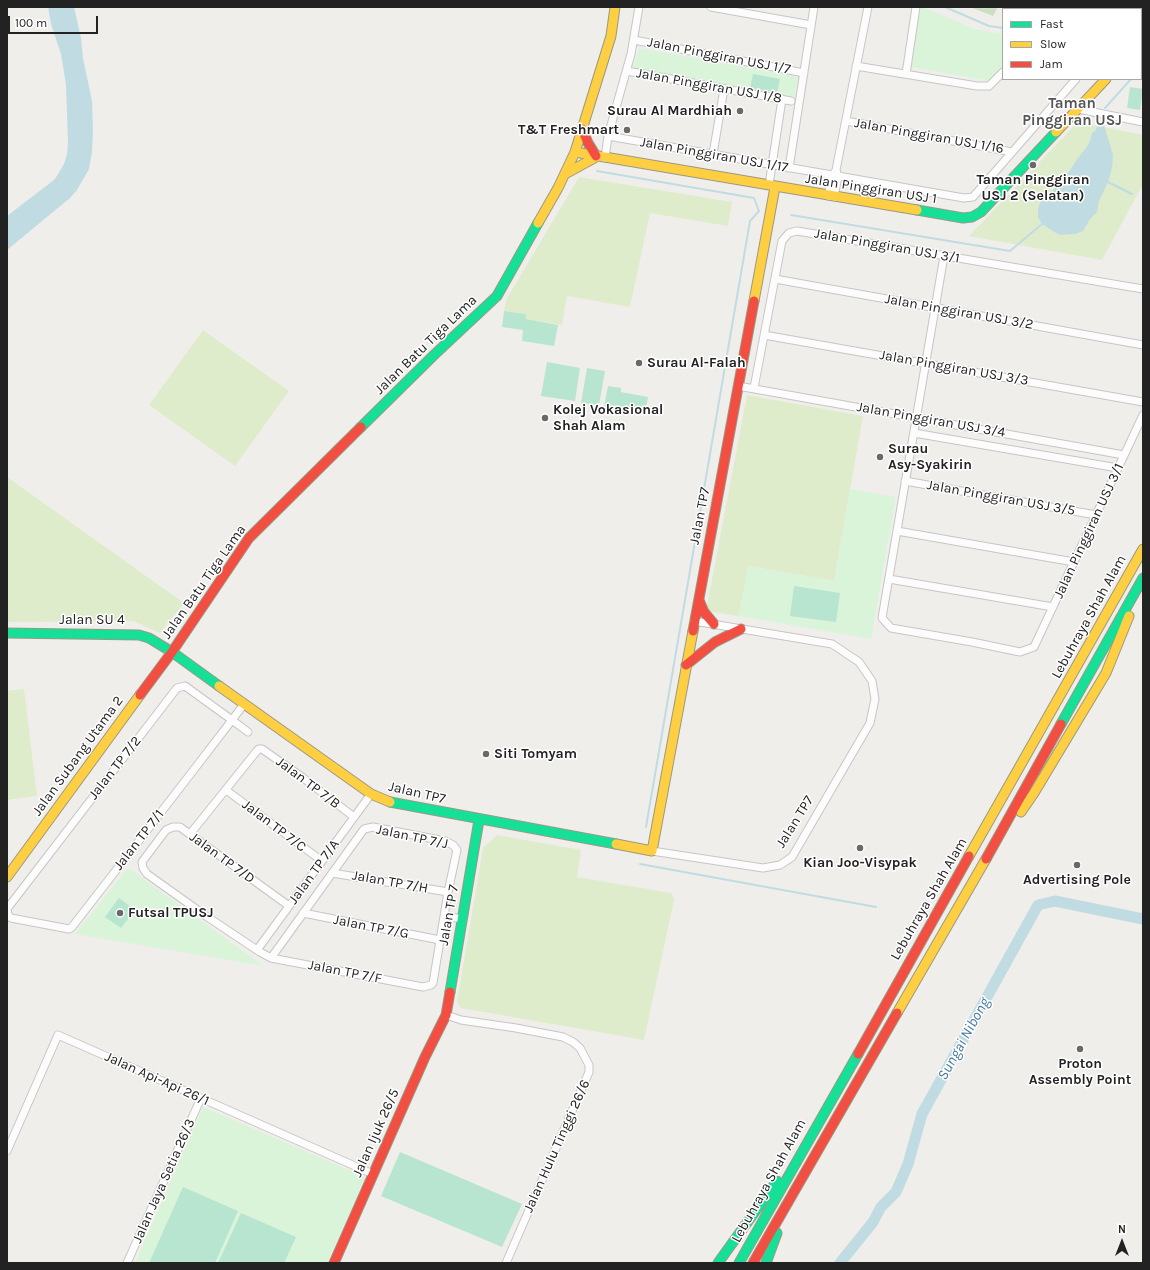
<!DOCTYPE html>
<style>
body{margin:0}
#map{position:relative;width:1150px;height:1270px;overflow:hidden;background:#f0eeeb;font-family:Karla,sans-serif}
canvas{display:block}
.frame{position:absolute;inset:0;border:8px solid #222;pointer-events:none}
.legend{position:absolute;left:1002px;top:8px;width:140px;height:72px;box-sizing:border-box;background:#fff;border:1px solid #a7a7a7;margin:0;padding:5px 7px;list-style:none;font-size:12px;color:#222}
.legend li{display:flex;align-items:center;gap:8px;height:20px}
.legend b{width:20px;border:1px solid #a7a7a7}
.north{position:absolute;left:1102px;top:1222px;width:40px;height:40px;-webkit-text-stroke:3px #fff;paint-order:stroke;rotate:0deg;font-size:11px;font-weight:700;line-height:16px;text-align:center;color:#222}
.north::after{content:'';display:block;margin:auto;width:14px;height:18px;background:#222;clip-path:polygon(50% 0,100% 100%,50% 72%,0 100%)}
.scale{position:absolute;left:8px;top:16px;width:90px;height:18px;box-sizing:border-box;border:2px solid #222;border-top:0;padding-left:5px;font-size:12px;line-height:14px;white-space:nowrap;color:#222;-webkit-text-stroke:3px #fff;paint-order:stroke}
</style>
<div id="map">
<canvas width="1150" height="1270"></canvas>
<div class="frame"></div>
<ul class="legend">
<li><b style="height:5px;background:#16e098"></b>Fast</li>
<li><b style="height:5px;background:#ffcf43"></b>Slow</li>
<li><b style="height:5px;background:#f24e42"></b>Jam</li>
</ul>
<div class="north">N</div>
<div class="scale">100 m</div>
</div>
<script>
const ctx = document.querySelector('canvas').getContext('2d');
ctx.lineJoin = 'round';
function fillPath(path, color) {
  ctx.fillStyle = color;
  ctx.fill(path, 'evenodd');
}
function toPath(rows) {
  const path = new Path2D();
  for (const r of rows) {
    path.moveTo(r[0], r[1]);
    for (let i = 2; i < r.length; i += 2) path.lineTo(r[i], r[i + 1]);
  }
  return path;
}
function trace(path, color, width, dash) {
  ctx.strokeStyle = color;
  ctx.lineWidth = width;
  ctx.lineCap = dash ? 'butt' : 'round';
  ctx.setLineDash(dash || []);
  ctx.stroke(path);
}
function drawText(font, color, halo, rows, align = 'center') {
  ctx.font = font + ' Karla,sans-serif';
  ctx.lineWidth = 3;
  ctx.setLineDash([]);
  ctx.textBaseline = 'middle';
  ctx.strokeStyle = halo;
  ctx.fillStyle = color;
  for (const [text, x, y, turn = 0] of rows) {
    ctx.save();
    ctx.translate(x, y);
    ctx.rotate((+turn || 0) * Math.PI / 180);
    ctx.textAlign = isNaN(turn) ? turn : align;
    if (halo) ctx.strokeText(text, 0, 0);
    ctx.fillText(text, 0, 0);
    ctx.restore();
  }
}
fillPath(toPath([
 [1078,122,1143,135,1143,184,1102,260,969,236],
 [579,177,732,202,728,226,650,213,630,307,567,296,562,325,525,319,526,314,504,311,506,300],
 [203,330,289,391,235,466,149,405],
 [747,395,863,416,834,581,748,566,739,616,706,611],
 [7,477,184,603,160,633,133,621,7,622],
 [24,689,37,796,7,800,7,691],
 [497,835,581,850,577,877,671,893,674,900,644,1040,461,1008,457,1002,483,848]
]), '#deeccb');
fillPath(toPath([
 [970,7,998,7,993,16]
]), '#cddec1');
fillPath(toPath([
 [920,7,923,7,975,29,1003,34,1003,67,989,81,911,67],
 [639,48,798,77,794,98,632,70],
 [850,489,896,497,871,639,739,616,748,566,834,581],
 [128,868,264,966,75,934],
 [203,1107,365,1177,327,1263,135,1263]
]), '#daf4d9');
fillPath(toPath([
 [753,74,780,79,777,93,750,88],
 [1130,87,1143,89,1140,110,1127,108],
 [504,311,526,314,526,319,558,325,554,346,522,341,523,330,502,327],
 [547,362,580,368,575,401,541,396],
 [587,368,605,371,599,405,581,403],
 [608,386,621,388,621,392,648,397,645,413,604,407],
 [794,586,840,593,836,622,790,616],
 [119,898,135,910,121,928,105,917],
 [400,1152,522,1204,502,1247,381,1196],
 [183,1187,238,1211,215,1263,149,1263],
 [241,1213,296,1237,284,1263,218,1263]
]), '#b7e5d0');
fillPath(toPath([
 [48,7,74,7,81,38,83,58,92,101,93,130,92,152,89,169,77,190,70,198,7,250,7,216,50,183,55,179,64,164,67,154,68,143,66,85,61,54,51,24],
 [1098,124,1104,125,1113,155,1112,168,1108,182,1099,201,1097,212,1090,219,1083,231,1075,234,1061,235,1056,233,1042,224,1038,217,1038,210,1040,202,1062,182,1078,158,1086,148,1090,141,1092,133,1096,130]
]), '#c0dce2');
trace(toPath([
 [945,7,989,26,1003,28],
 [1141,65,1143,63],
 [1105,108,1131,79],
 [597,171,754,198,759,211,750,221,646,827],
 [1108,182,1132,194],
 [791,215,1010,251,1042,224],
 [640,864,876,907]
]), '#c0dce2', 2);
trace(toPath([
 [840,1263,873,1222,881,1207,896,1192,908,1164,922,1114,1038,905,1055,901,1143,919]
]), '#c0dce2', 11);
const street = toPath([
 [711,7,811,25],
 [1120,9,1120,7],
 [634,40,804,73],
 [856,66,977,86,989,86,1003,72],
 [627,71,791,101],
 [906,74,916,7],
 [1078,109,1143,122],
 [846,121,1012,152],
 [608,136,964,198,973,197,1076,79],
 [713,154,724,89],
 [605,158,608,136,631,54,639,7],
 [789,168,814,7],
 [769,185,782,99],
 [828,196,832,175,835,172],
 [834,197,838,176,836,170,868,7],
 [944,256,882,618,891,628,972,642,1020,652,1034,647,1143,415],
 [775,279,1143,345],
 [764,335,1143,402],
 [738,386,1124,455],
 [754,388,782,241,789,233,797,231,1143,289],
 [914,433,1118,468],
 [905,481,1096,515],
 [897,531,1074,562],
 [889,579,1053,607],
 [244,704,232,720,199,763,138,842,72,927,69,929,11,918,8,915,7,909,10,905,177,688,185,686,232,720,248,732],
 [226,790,322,861],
 [190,834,256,752,259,749,262,749,302,777,354,817],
 [652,851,763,868,780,865,792,857,870,723,875,699,872,681,859,662,832,644,694,621],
 [332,873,448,892],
 [303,913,440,940],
 [444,916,462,919],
 [257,950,371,794],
 [271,958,364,829,373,827,445,841,453,845,457,850,448,892,433,983,431,985,423,987,271,958,260,952,206,916,147,874,143,868,142,862,166,830,173,827,180,827,289,906],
 [446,1015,461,1020,516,1028,563,1037,573,1042,580,1048,589,1065,589,1072,506,1263],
 [7,1151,58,1035,373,1174],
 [127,1263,201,1098]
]);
const fast = toPath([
 [1141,22,1143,12],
 [917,210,963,218,972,217,981,212,1056,132],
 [361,427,434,355,497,296,538,223],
 [7,633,139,635,149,638,172,652,219,686],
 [1061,724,1143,578],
 [390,802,616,844],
 [450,992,479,820],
 [718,1263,777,1181],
 [739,1263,858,1054],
 [766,1263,777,1233]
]);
const slow = toPath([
 [1056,132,1106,79],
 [575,152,917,210],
 [565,174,598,156],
 [538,223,558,188,575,152,611,36,615,7],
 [754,301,775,187],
 [219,686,371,794,390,802],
 [1021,812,1034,793,1106,673,1129,616],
 [616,844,652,851,693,631],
 [969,856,1143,549],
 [7,877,140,695],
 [897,1013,986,859]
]);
const jam = toPath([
 [582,129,588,143,596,156],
 [699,600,704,612,714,624],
 [693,631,754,301],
 [686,665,715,642,741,629],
 [140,695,172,652,249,538,361,427],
 [986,859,1061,724],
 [858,1054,969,856],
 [334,1263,425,1057,446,1015,450,992],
 [753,1263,897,1013]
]);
trace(street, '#c7c6c5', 9);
trace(fast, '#9a9a82', 11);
trace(slow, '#9a9a82', 11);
trace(jam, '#9a9a82', 11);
trace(street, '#fdfcfc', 7);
trace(fast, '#16e098', 9);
trace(slow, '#ffcf43', 9);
trace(jam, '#f24e42', 9);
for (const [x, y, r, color] of [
 [740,111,4,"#6a6968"],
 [627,130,4,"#6a6968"],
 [1033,165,4,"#6a6968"],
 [639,363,4,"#6a6968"],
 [545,418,4,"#6a6968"],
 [880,457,4,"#6a6968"],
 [486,754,4,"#6a6968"],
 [860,848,4,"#6a6968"],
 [1077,865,4,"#6a6968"],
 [120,913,4,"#6a6968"],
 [1080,1049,4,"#6a6968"]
]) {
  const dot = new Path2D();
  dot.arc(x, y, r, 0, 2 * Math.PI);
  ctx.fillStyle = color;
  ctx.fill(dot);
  trace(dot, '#fff', 1.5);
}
drawText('14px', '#222', '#fff', [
 ["Jalan Pinggiran USJ 1/7",719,56,11],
 ["Jalan Pinggiran USJ 1/8",709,86,10],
 ["Jalan Pinggiran USJ 1/16",929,136,10],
 ["Jalan Pinggiran USJ 1/17",714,155,10],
 ["Jalan Pinggiran USJ 1",871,189,9],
 ["Jalan Pinggiran USJ 3/1",887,246,10],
 ["Jalan Pinggiran USJ 3/2",959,312,10],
 ["Jalan Batu Tiga Lama",426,345,-44],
 ["Jalan Pinggiran USJ 3/3",954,368,10],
 ["Jalan Pinggiran USJ 3/4",931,420,10],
 ["Jalan Pinggiran USJ 3/5",1001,498,10],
 ["Jalan TP7",700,516,-79],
 ["Jalan Pinggiran USJ 3/1",1089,531,-65],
 ["Jalan Batu Tiga Lama",204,582,-55],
 ["Lebuhraya Shah Alam",1089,617,-61],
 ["Jalan SU 4",92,620],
 ["Jalan Subang Utama 2",78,756,-54],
 ["Jalan TP 7/2",115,768,-52],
 ["Jalan TP 7/B",308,783,37],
 ["Jalan TP7",417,793,13],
 ["Jalan TP7",795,822,-58],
 ["Jalan TP 7/C",274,826,37],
 ["Jalan TP 7/J",412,837,12],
 ["Jalan TP 7/1",139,840,-52],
 ["Jalan TP 7/D",222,858,36],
 ["Jalan TP 7/A",314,872,-54],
 ["Jalan TP 7/H",390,882,10],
 ["Lebuhraya Shah Alam",929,899,-60],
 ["Jalan TP 7",449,915,-80],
 ["Jalan TP 7/G",371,927,11],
 ["Jalan TP 7/F",345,972,11],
 ["Jalan Api-Api 26/1",157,1079,24],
 ["Jalan Ijuk 26/5",376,1133,-66],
 ["Jalan Hulu Tinggi 26/6",557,1146,-66],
 ["Jalan Jaya Setia 26/3",164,1181,-66],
 ["Lebuhraya Shah Alam",769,1181,-61]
]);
drawText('bold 14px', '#222', '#fff', [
 ["Surau Al Mardhiah",732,111,"right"],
 ["T&T Freshmart",619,130,"right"],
 ["Taman Pinggiran",1033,180,"center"],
 ["USJ 2 (Selatan)",1033,196,"center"],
 ["Surau Al-Falah",647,363],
 ["Kolej Vokasional",553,410],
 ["Shah Alam",553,426],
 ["Surau",888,449],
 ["Asy-Syakirin",888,465],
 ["Siti Tomyam",494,754],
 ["Kian Joo-Visypak",860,863,"center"],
 ["Advertising Pole",1077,880,"center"],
 ["Futsal TPUSJ",128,913],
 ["Proton",1080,1064,"center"],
 ["Assembly Point",1080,1080,"center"]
], 'left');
drawText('bold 15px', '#555', '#fff', [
 ["Taman",1072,104],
 ["Pinggiran USJ",1072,121]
]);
drawText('italic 15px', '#4879a1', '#fff', [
 ["Sungai Nibong",964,1039,-61]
]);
</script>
